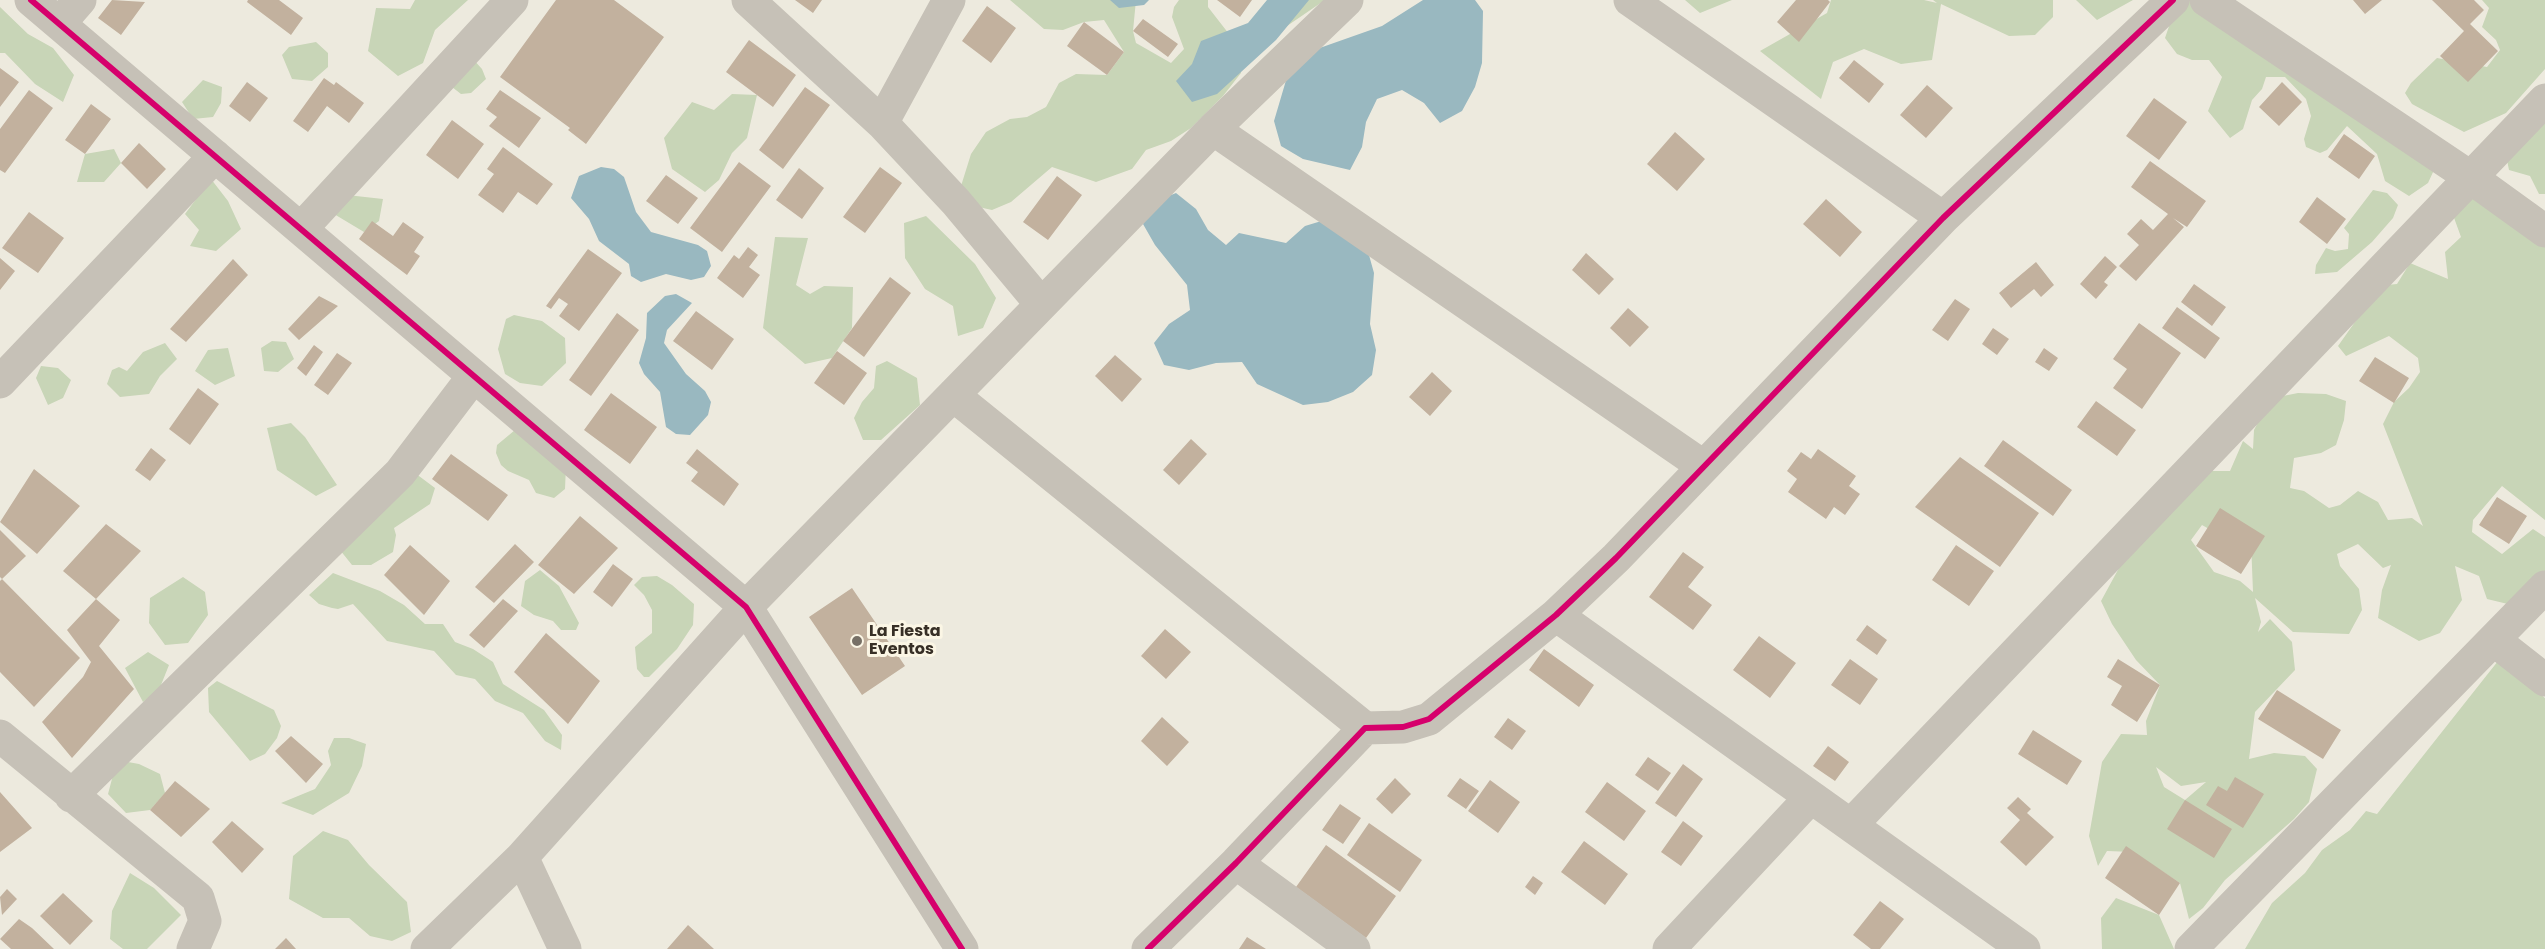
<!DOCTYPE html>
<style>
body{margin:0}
canvas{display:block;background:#edeade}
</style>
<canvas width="2545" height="949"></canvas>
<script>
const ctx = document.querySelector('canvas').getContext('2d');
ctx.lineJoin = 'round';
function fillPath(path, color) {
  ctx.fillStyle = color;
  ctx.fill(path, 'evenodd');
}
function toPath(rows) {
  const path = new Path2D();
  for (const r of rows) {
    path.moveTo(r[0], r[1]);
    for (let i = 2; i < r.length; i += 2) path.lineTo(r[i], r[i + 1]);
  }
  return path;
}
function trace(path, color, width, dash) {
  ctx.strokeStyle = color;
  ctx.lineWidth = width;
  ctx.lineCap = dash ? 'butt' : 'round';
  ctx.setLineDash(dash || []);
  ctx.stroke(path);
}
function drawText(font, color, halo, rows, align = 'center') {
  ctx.font = font + ' Poppins,sans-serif';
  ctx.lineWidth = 6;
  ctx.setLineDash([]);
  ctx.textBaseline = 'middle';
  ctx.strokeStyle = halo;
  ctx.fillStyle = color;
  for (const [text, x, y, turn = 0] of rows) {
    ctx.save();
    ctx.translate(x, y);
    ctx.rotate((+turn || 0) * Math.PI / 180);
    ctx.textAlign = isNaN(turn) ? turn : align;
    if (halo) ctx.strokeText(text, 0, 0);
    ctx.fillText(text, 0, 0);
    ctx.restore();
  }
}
fillPath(toPath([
 [415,0,468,0,435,30,423,63,398,76,368,51,376,8,410,9],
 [1010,0,1136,0,1133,31,1136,43,1171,63,1184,49,1172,17,1174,7,1179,0,1208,0,1208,7,1236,43,1241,73,1223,96,1191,128,1171,141,1146,150,1132,169,1096,182,1052,167,1011,202,992,210,956,202,971,154,986,132,1010,119,1027,117,1046,107,1059,83,1076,74,1107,75,1124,52,1104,20,1084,22,1063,30,1044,29],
 [1277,0,1325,0,1287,26],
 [1685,0,1732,0,1700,13],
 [1831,0,1924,0,1937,3,1933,0,2053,0,2053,17,2035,35,2009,36,1941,4,1932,60,1901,64,1864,49,1833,62,1821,99,1760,51,1827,13],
 [2076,0,2133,0,2097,20],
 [2178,0,2221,0,2434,170,2428,183,2409,196,2385,181,2377,154,2347,126,2327,150,2320,153,2306,147,2304,139,2311,116,2306,99,2285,77,2266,77,2262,89,2252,100,2243,129,2230,138,2208,111,2222,77,2209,60,2192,60,2177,54,2165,38],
 [2482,0,2545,0,2545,69,2506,113,2464,132,2412,104,2405,93,2411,83,2437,58,2487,67,2500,50,2496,40,2482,27,2489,8],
 [0,7,28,34,53,48,74,75,63,102,35,84,5,53,0,53],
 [316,42,328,53,328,67,312,81,292,79,282,55,289,47],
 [472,58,482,69,486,79,471,93,461,94,452,87],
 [203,80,222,87,221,103,213,117,193,119,182,102],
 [732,94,757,95,747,138,732,153,719,180,705,192,672,169,664,138,692,102,714,110],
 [2545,112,2545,194,2539,194,2530,176,2509,170,2505,150],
 [114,149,121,163,104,182,77,182,85,154],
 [211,179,228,201,241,229,216,251,190,246,199,230,185,214],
 [2373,190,2387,193,2398,205,2393,218,2372,242,2337,272,2315,274,2316,265,2326,248,2335,251,2348,249,2349,234,2344,228],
 [2466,190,2545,224,2545,520,2502,486,2473,520,2472,532,2502,554,2533,529,2545,537,2545,576,2512,605,2487,599,2479,576,2455,566,2462,600,2440,633,2419,641,2378,618,2382,590,2391,565,2383,568,2358,544,2337,554,2340,566,2359,589,2362,610,2349,634,2293,632,2255,598,2261,622,2258,632,2270,619,2292,642,2295,670,2255,712,2249,759,2274,753,2305,756,2317,769,2309,802,2294,819,2225,880,2203,908,2189,919,2180,883,2133,852,2107,851,2098,866,2089,836,2102,762,2121,734,2147,735,2146,721,2160,685,2136,660,2112,624,2101,601,2119,568,2211,471,2230,471,2243,441,2253,449,2254,430,2266,407,2278,397,2298,393,2326,394,2346,401,2344,420,2336,445,2321,453,2294,458,2290,488,2304,491,2329,508,2340,505,2358,491,2378,502,2388,520,2412,518,2423,526,2383,424,2394,402,2409,388,2420,372,2418,358,2389,336,2346,356,2338,346,2362,312,2367,287,2397,284,2410,263,2448,279,2445,252,2461,237,2449,204],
 [2202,525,2230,541,2251,542,2253,592,2240,581,2214,572,2191,540],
 [2156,767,2181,786,2206,782,2185,800,2164,787],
 [347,195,383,199,379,221,364,232,334,214],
 [926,216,975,264,996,298,983,328,958,336,953,306,925,289,905,258,904,223],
 [775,237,808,238,796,285,810,294,824,286,853,287,852,328,832,358,805,364,763,328],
 [514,315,542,321,565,338,566,363,542,386,520,383,505,374,498,349,506,319],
 [272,341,286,342,294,359,278,372,264,371,261,348],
 [165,343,177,359,160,376,149,394,120,397,107,384,112,370,119,367,127,371,143,352],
 [228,348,235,376,215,385,195,371,208,350],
 [887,361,917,378,920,405,881,440,863,440,854,418,862,402,874,388,876,366],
 [41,366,58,368,71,380,63,398,48,405,36,378],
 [291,423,305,437,337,485,316,496,277,470,267,428],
 [515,430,566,466,565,489,554,498,536,493,529,480,508,471,501,465,496,453,497,445],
 [400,473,419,476,435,488,430,504,394,528,396,535,393,552,371,565,352,565,340,550],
 [540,570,559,586,579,623,576,630,561,630,553,621,534,615,521,606,525,581],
 [333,573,380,591,404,605,425,624,443,624,455,642,473,649,493,662,503,684,544,710,562,735,561,750,545,741,523,713,495,701,475,679,456,675,434,651,387,641,353,604,338,609,332,608,319,604,309,595],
 [657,576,672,585,694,604,693,625,677,649,649,677,644,677,637,669,635,647,652,633,652,610,644,595,634,585,642,577],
 [183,577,205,592,208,615,188,643,165,645,149,623,150,598],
 [148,652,169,665,159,690,143,702,125,668],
 [2498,661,2545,698,2545,949,2245,949,2272,903,2305,873,2322,850,2350,830,2366,811,2377,814],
 [217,681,274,710,281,726,277,738,265,754,250,761,209,712,208,688],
 [334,738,349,738,366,744,362,766,349,793,313,815,281,803,315,789,331,765,328,751],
 [117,760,139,764,160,774,165,793,150,810,126,813,108,794],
 [323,831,348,840,369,865,407,902,411,932,392,941,370,936,349,918,323,918,289,899,293,856],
 [130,873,154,888,181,915,147,949,123,949,110,939,112,911],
 [2116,898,2159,915,2174,949,2102,949,2101,918]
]), '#c8d5b7');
fillPath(toPath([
 [1110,0,1149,0,1144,5,1119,8],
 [1267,0,1309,0,1276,40,1217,94,1192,102,1176,81,1192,64,1201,41,1248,23],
 [1423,0,1475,0,1483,11,1482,63,1475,87,1462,111,1440,123,1424,103,1402,90,1377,99,1366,122,1362,147,1350,170,1303,159,1281,146,1274,121,1287,77,1314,50,1382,26],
 [601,167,614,169,624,177,636,212,651,232,698,245,707,251,711,266,704,277,691,280,666,274,641,282,631,276,629,264,599,241,589,219,571,198,579,176],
 [1176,193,1196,209,1208,230,1226,245,1239,233,1286,243,1305,226,1328,219,1367,248,1374,273,1370,324,1376,350,1372,375,1353,392,1328,402,1303,405,1257,384,1242,362,1216,363,1189,370,1164,365,1154,343,1169,324,1190,310,1187,285,1155,245,1143,224,1154,202],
 [676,294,692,303,667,330,664,343,686,374,705,391,711,402,708,415,690,435,676,434,666,427,660,392,644,374,639,363,646,338,647,313,665,296]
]), '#99b8c0');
fillPath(toPath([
 [112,0,145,2,121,35,98,18],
 [248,0,279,0,303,18,291,35,247,2],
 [556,0,614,0,664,37,586,144,568,130,570,128,500,77],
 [795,0,822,0,813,13],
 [1217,0,1252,0,1240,17],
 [1796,0,1828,0,1830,2,1799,42,1777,22],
 [2353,0,2382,0,2365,14],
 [2432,0,2474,0,2484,10,2470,24,2498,51,2468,82,2440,56,2464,31],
 [987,6,1016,28,991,63,962,41],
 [1143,19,1178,44,1168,57,1133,31],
 [1084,22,1124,52,1107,75,1067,46],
 [749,40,796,75,773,107,726,72],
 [1854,60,1884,84,1869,103,1839,78],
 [0,68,19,82,0,107],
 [324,78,334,85,336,82,364,103,349,123,327,106,308,132,293,121],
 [247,82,268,98,250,122,229,106],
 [2282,82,2302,102,2279,126,2259,107],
 [1927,85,1953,108,1926,138,1900,115],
 [805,87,830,105,783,169,759,150],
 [29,90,53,108,5,173,0,170,0,129],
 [500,90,541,118,519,148,489,126,497,117,486,109],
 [2154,98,2187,122,2159,160,2126,136],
 [91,104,111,119,85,154,65,140],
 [452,120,484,144,458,179,426,155],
 [1675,132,1705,159,1677,191,1647,164],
 [2344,134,2375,156,2359,179,2328,157],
 [139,143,166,169,147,189,121,163],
 [503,147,553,184,537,205,518,192,503,213,478,195,494,174,487,169],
 [2150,161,2206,201,2187,227,2173,218,2184,227,2136,281,2119,266,2139,245,2127,234,2141,219,2153,230,2168,214,2131,187],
 [739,162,771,186,722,252,690,228],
 [880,167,902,183,865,233,843,217],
 [799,168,824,188,802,219,776,200],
 [666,175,698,198,678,224,646,201],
 [1057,176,1082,195,1048,240,1023,222],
 [2317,197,2346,219,2327,244,2299,222],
 [1826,199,1862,232,1840,257,1803,224],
 [29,212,64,238,38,273,2,248],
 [372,221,393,236,403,222,424,237,414,252,420,256,407,275,359,239],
 [748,247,758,255,749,267,760,275,743,298,717,278,734,255,739,259],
 [588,249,622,273,579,331,559,316,568,304,559,298,551,309,546,306],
 [1586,253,1614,279,1599,295,1572,270],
 [2105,256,2117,267,2104,282,2108,285,2096,299,2080,284],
 [0,258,15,271,0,290],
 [233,259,248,275,186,342,170,329],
 [2036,262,2054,285,2041,297,2034,289,2011,308,1999,293],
 [890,277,911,293,864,357,843,341],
 [2194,284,2226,307,2212,326,2181,302],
 [319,296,338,306,299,340,288,329],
 [1955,299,1970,309,1948,341,1932,330],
 [2177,307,2220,338,2205,359,2162,328],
 [1628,308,1649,327,1630,347,1610,328],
 [696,311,734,339,712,370,673,341],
 [617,313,639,330,591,396,569,380],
 [2139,323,2181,353,2142,409,2113,388,2127,369,2113,359],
 [1993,328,2009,339,1997,355,1982,344],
 [314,345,323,352,306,376,297,368],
 [2044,348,2058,358,2049,371,2035,362],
 [837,351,867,373,844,405,814,383],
 [337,353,352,363,328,395,314,385],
 [1115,355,1142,379,1122,402,1095,376],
 [2375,357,2409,378,2394,403,2359,381],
 [1432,372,1452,391,1430,416,1409,397],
 [198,388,219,404,190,445,169,429],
 [611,393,657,427,630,464,584,430],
 [2096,401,2136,430,2117,456,2077,427],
 [1191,439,1207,454,1179,485,1163,470],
 [2003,440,2072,490,2053,516,1984,466],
 [151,448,166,460,150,481,135,470],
 [697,449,739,484,724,506,691,481,698,472,686,463],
 [1818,449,1856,476,1849,486,1860,494,1845,515,1834,507,1826,519,1788,492,1797,479,1787,471,1801,452,1811,459],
 [451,454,508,495,488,521,432,479],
 [1960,457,2039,513,2000,567,1915,507],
 [34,469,80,506,37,554,0,522],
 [2497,497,2527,516,2509,544,2479,525],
 [2220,508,2265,536,2241,574,2196,546],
 [580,516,618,548,574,594,538,565],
 [106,524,141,551,96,599,63,571],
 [0,530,26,556,2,579,0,577],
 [515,544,534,562,494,603,475,587],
 [410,545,450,581,424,615,384,575],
 [1956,545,1994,571,1969,606,1932,580],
 [1683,552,1704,567,1688,587,1712,605,1693,630,1649,597],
 [613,564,633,579,612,607,593,592],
 [2,579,80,658,34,707,0,672,0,581],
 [852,588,905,666,862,695,809,617],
 [96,599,120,620,99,646,134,689,72,758,42,722,83,677,91,662,67,630],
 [503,599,518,611,484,648,469,635],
 [1867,625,1887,640,1877,655,1856,640],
 [1165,629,1191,652,1166,679,1141,656],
 [546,633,600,681,568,724,514,672],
 [1759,636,1796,663,1770,698,1733,670],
 [1544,649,1594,685,1579,707,1529,670],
 [1850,659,1878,679,1860,705,1831,685],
 [2118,659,2160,685,2137,722,2111,705,2122,686,2107,677],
 [2277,690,2341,730,2323,759,2258,719],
 [1162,717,1189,742,1167,766,1141,741],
 [1508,718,1526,731,1512,750,1494,737],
 [2033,730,2082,761,2067,785,2018,754],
 [291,736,323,764,306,783,275,751],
 [1828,746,1849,762,1835,781,1813,766],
 [1648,757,1671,773,1658,791,1635,775],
 [1683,764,1703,779,1676,817,1655,803],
 [2235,777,2264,794,2243,828,2206,805,2218,786,2227,791],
 [1395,778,1411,794,1392,814,1376,799],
 [1460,778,1479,791,1466,809,1447,796],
 [1490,780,1520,802,1498,833,1468,811],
 [175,781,210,809,181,837,150,810],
 [1607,782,1646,811,1624,841,1585,812],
 [0,792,32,828,0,852],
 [2018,797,2031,809,2027,813,2054,837,2026,866,2000,842,2020,820,2007,808],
 [2185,800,2232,829,2214,858,2167,829],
 [1340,804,1361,818,1343,844,1322,830],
 [232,821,264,849,242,873,212,842],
 [1683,821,1703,836,1681,866,1661,852],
 [1369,823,1422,860,1400,892,1347,855],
 [1584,841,1628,874,1605,905,1561,872],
 [1326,845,1396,896,1366,938,1296,887],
 [2126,846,2180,883,2159,915,2105,878],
 [1533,876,1543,883,1535,895,1525,887],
 [7,889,17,899,2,915,0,897],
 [63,893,93,921,70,945,40,916],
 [1880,901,1904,919,1880,949,1871,949,1853,935],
 [19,919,32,928,54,949,11,949,0,939],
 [688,925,714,949,667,949],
 [1247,937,1266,949,1239,949],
 [286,938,296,949,275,949]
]), '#c2b19e');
trace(toPath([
 [31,0,746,607,962,949],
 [748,0,882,123,956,202,1041,304],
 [1630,0,1943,218],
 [2206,0,2470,177,2545,231],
 [60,23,80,0],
 [882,123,949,0],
 [1213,129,1703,466],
 [301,229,512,0],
 [0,382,215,156],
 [953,395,1365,728],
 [1556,615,2024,949],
 [2494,640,2545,680],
 [0,736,198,898,205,921,193,949],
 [71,796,400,473,473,377],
 [1851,825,2545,100],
 [522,857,565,949],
 [1236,863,1354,949],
 [427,949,522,857,746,607,1213,129,1347,0],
 [1148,949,1236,863,1365,728,1403,727,1429,719,1556,615,1616,558,1943,218,2173,0],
 [1669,949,1811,797],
 [2191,949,2545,587]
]), '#c6c1b7', 33);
trace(toPath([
 [31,0,746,607,962,949],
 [1148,949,1236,863,1365,728,1403,727,1429,719,1556,615,1616,558,1943,218,2173,0]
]), '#d6006c', 6);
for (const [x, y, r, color] of [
 [857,641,6,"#777066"]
]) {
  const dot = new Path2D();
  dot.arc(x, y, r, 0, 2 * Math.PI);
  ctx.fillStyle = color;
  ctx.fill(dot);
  trace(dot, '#fbf6e5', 2);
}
drawText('bold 16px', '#372f26', '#fbf6e5', [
 ["La Fiesta",869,632],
 ["Eventos",869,650]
], 'left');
</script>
